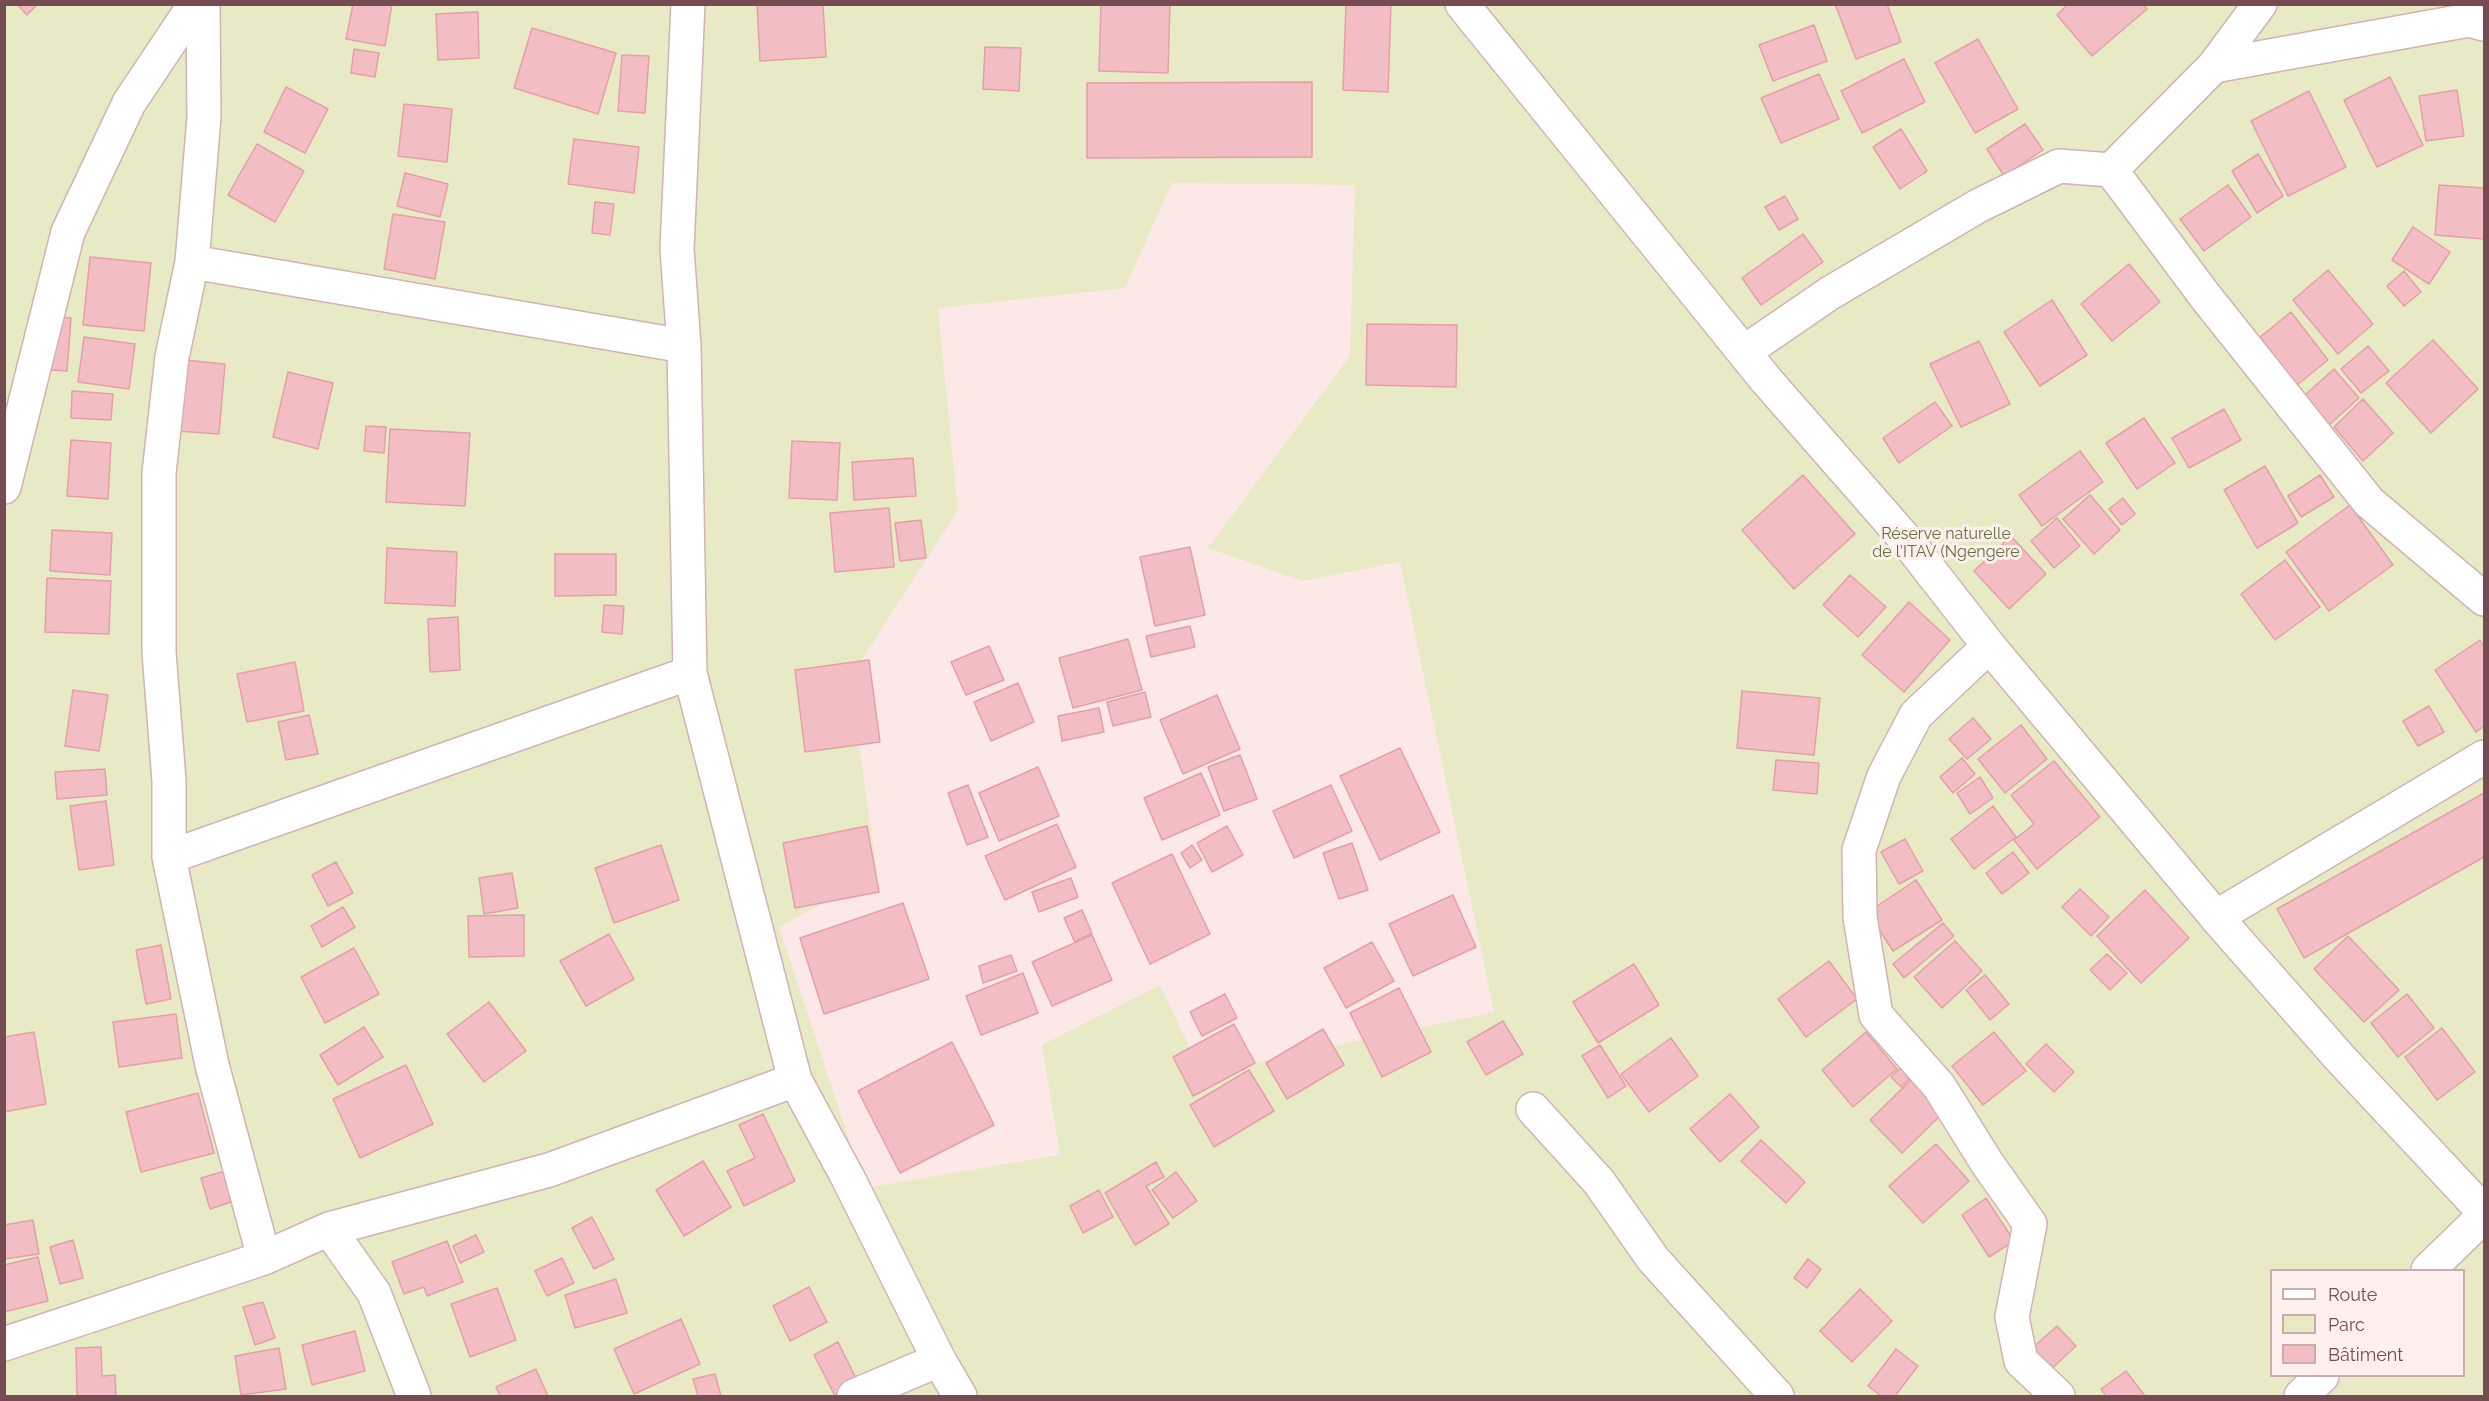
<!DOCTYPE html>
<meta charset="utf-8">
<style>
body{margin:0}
#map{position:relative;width:2489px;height:1401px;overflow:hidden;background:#fce9e7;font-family:Raleway,sans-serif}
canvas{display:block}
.frame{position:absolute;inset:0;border:6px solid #764b51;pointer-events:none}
.legend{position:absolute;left:2270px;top:1269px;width:195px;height:108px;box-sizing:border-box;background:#ffefed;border:2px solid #c8adaf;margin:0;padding:8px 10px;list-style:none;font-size:18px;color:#764b51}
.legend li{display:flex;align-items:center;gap:12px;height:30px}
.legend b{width:30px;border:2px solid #c8adaf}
</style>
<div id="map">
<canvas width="2489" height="1401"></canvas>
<div class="frame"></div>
<ul class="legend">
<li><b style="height:8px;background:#fff"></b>Route</li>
<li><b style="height:16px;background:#e7eac5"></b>Parc</li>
<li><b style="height:16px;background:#f2bec4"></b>Bâtiment</li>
</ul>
</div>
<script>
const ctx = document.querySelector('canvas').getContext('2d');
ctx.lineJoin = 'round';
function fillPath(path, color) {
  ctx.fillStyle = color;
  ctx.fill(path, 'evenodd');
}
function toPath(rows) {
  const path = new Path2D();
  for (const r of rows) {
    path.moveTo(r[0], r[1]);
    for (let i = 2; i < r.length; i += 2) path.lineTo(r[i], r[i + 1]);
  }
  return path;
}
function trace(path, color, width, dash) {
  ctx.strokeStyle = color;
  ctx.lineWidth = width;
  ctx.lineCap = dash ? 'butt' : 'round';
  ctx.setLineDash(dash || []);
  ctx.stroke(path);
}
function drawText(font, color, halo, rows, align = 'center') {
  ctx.font = font + ' Raleway,sans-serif';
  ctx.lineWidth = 6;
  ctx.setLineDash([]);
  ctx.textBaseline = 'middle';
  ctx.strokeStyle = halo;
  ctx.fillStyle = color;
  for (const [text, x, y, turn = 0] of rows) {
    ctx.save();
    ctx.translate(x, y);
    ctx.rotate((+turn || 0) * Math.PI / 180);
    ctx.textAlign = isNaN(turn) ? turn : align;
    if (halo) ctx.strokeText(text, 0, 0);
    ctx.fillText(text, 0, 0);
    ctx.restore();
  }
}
fillPath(toPath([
 [5,5,2484,5,2484,1396,5,1396],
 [1172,183,1355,185,1350,356,1208,548,1302,581,1400,562,1494,1012,1202,1074,1160,985,1042,1045,1060,1155,865,1188,779,927,877,874,850,678,958,510,938,308,1125,288],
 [2272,1270,2464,1270,2464,1376,2272,1376]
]), '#e7eac5');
const building = toPath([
 [17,4,38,4,27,15,17,4],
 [353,4,392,4,385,46,346,39,353,4],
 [757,4,823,4,826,57,760,61,757,4],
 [1101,4,1170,4,1168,73,1099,71,1101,4],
 [1346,4,1391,4,1388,92,1343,90,1346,4],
 [1835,4,1887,4,1901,42,1856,59,1835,4],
 [2068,4,2143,4,2147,9,2092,56,2057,15,2068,4],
 [478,12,479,58,438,60,436,14,478,12],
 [1814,25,1827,61,1773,81,1759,45,1814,25],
 [532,28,616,53,598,114,514,88,532,28],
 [1978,39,2018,109,1975,133,1935,63,1978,39],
 [985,47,1021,48,1019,91,983,89,985,47],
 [354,49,379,53,375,77,351,73,354,49],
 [622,55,649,56,645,113,618,111,622,55],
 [1904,59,1925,102,1862,133,1841,91,1904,59],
 [1819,74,1839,119,1781,143,1761,98,1819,74],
 [2390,77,2423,145,2377,167,2344,100,2390,77],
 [1312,82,1312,157,1087,158,1087,83,1312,82],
 [286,87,328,109,305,153,264,132,286,87],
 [2457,90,2464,136,2426,141,2419,96,2457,90],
 [2309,91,2346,167,2288,196,2251,121,2309,91],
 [404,104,452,109,447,162,398,156,404,104],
 [2025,124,2043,150,2004,176,1987,149,2025,124],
 [1901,129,1927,171,1900,189,1873,147,1901,129],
 [574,139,639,147,634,193,568,184,574,139],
 [257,144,304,171,275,222,228,195,257,144],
 [2258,154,2283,196,2257,213,2232,171,2258,154],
 [405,173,448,184,440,217,397,206,405,173],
 [2228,185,2251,217,2204,251,2180,219,2228,185],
 [2439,185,2484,188,2484,239,2435,235,2439,185],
 [1785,196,1798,219,1779,230,1765,207,1785,196],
 [595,202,614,204,610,235,592,233,595,202],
 [393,214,445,222,435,279,384,269,393,214],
 [2413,227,2450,252,2429,284,2392,260,2413,227],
 [1803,234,1823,262,1761,305,1742,278,1803,234],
 [90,257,151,263,144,331,83,325,90,257],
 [2129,264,2160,302,2112,341,2081,304,2129,264],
 [2328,270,2373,324,2338,354,2293,300,2328,270],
 [2404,271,2421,292,2404,306,2387,286,2404,271],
 [2052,300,2087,355,2040,386,2004,332,2052,300],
 [2291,312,2328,360,2297,385,2260,337,2291,312],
 [41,316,71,318,67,371,36,369,41,316],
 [1367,324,1457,325,1456,387,1366,385,1367,324],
 [84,337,135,344,129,389,78,382,84,337],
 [2433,340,2478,389,2431,433,2386,383,2433,340],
 [1979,341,2010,404,1961,427,1930,364,1979,341],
 [2368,346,2389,371,2361,393,2341,369,2368,346],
 [185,360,225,364,219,434,177,431,185,360],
 [2334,369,2359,398,2329,425,2304,396,2334,369],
 [288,372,333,383,318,449,273,437,288,372],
 [72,391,113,394,111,420,71,418,72,391],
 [2363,399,2393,433,2363,461,2334,427,2363,399],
 [1935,402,1952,426,1899,463,1883,438,1935,402],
 [2224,409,2241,440,2189,468,2172,438,2224,409],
 [2144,418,2175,463,2137,489,2106,443,2144,418],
 [366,426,386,427,384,453,364,451,366,426],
 [390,429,470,433,465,506,386,502,390,429],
 [71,440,111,443,108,499,67,496,71,440],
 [792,441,840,443,837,500,789,498,792,441],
 [2080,451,2103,482,2042,526,2019,495,2080,451],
 [913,458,916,496,854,500,852,462,913,458],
 [2265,466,2298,523,2257,548,2224,490,2265,466],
 [1803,475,1855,534,1794,589,1742,530,1803,475],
 [2320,475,2334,497,2301,517,2288,496,2320,475],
 [2090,495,2120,530,2094,554,2063,519,2090,495],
 [2123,498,2135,514,2122,525,2109,509,2123,498],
 [2350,505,2393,565,2329,611,2286,552,2350,505],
 [889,508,894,567,835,572,830,513,889,508],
 [2057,518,2080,546,2054,568,2031,541,2057,518],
 [921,520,926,558,900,561,895,523,921,520],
 [52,530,112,533,110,575,50,571,52,530],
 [2011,536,2046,574,2009,609,1974,571,2011,536],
 [1190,547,1205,615,1155,626,1140,557,1190,547],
 [387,548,457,552,455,606,385,603,387,548],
 [555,554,616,554,616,595,555,596,555,554],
 [2285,560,2320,607,2275,640,2241,594,2285,560],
 [1850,575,1886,607,1858,637,1823,605,1850,575],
 [47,578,111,581,109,634,45,632,47,578],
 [1909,602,1950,640,1904,692,1862,655,1909,602],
 [604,605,624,606,622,634,602,632,604,605],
 [458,617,460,670,430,672,428,619,458,617],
 [1190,626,1195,647,1151,657,1146,636,1190,626],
 [1128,639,1142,690,1073,708,1059,658,1128,639],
 [2480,640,2484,647,2484,726,2476,732,2435,670,2480,640],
 [989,646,1004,680,966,695,951,662,989,646],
 [869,660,880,742,805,752,795,670,869,660],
 [295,662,304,711,247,722,237,674,295,662],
 [1018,683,1034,722,991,741,974,702,1018,683],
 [73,690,108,695,99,751,65,746,73,690],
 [1742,691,1820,698,1814,755,1737,748,1742,691],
 [1145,692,1151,717,1113,726,1107,702,1145,692],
 [1217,695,1240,749,1183,774,1160,720,1217,695],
 [2429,706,2444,732,2418,746,2403,721,2429,706],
 [1099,708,1104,732,1062,741,1058,716,1099,708],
 [309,715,318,754,286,760,278,722,309,715],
 [1973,718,1991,739,1967,759,1949,739,1973,718],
 [2021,725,2047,759,2005,793,1978,759,2021,725],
 [1400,748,1440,832,1380,860,1340,776,1400,748],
 [1240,755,1257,799,1224,811,1208,767,1240,755],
 [1962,758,1975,774,1953,793,1940,777,1962,758],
 [1776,760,1819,763,1817,794,1773,790,1776,760],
 [2054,761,2100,817,2037,869,2014,840,2034,824,2011,795,2054,761],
 [1038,767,1059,816,999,841,979,793,1038,767],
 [105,769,107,795,57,799,55,772,105,769],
 [1201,773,1220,815,1162,840,1144,798,1201,773],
 [1980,777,1993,798,1970,814,1957,793,1980,777],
 [968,785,988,837,967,845,948,793,968,785],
 [1331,785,1352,831,1294,858,1273,811,1331,785],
 [2484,793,2484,857,2304,958,2277,909,2484,793],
 [106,801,114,865,79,870,70,806,106,801],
 [1993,806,2016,837,1974,869,1951,839,1993,806],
 [1057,824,1076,867,1005,900,985,856,1057,824],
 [867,826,879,892,795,908,783,843,867,826],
 [1227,826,1243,855,1212,872,1197,843,1227,826],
 [1905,839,1923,871,1899,884,1881,852,1905,839],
 [1352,843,1368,890,1339,899,1323,853,1352,843],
 [661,845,679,900,614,923,595,868,661,845],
 [1192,845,1202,860,1190,868,1181,853,1192,845],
 [2013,852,2029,873,2002,894,1986,873,2013,852],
 [1172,854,1210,934,1150,964,1112,883,1172,854],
 [336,862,353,893,328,906,312,875,336,862],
 [512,873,518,908,484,914,479,878,512,873],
 [1071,878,1078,897,1039,912,1032,892,1071,878],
 [1916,880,1942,920,1893,951,1868,912,1916,880],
 [2080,889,2109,917,2091,936,2062,907,2080,889],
 [2145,890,2189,938,2141,983,2097,936,2145,890],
 [1453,895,1476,947,1413,976,1389,924,1453,895],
 [903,903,929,979,824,1014,800,938,903,903],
 [343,907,355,927,322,947,311,926,343,907],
 [1082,910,1092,933,1075,942,1064,918,1082,910],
 [524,915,524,956,469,957,468,916,524,915],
 [1943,923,1954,936,1904,978,1893,964,1943,923],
 [609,934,634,979,586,1006,560,961,609,934],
 [1092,935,1112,980,1052,1006,1032,962,1092,935],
 [2348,936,2399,990,2364,1022,2314,969,2348,936],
 [1955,941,1982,971,1942,1008,1914,977,1955,941],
 [1372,942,1394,981,1346,1008,1324,968,1372,942],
 [161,945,171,999,146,1004,136,950,161,945],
 [354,948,379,994,325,1023,301,977,354,948],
 [2107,954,2127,973,2110,990,2090,970,2107,954],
 [1011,955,1017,971,983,983,979,966,1011,955],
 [1829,961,1857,999,1806,1037,1778,999,1829,961],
 [1634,964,1659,1005,1598,1043,1573,1002,1634,964],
 [1023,973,1038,1013,981,1035,966,996,1023,973],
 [1985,975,2009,1004,1990,1020,1966,990,1985,975],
 [1399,988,1431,1052,1382,1077,1350,1013,1399,988],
 [1225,994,1237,1018,1202,1036,1190,1012,1225,994],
 [2407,994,2434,1028,2398,1057,2371,1023,2407,994],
 [489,1002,526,1051,484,1082,447,1034,489,1002],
 [176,1014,182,1058,119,1067,113,1022,176,1014],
 [1503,1021,1523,1054,1486,1075,1467,1042,1503,1021],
 [1234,1024,1255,1063,1193,1096,1173,1057,1234,1024],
 [364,1027,383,1057,338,1085,320,1055,364,1027],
 [2442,1028,2475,1072,2437,1100,2405,1057,2442,1028],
 [1323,1029,1344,1065,1287,1099,1266,1063,1323,1029],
 [34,1032,46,1104,4,1112,4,1037,34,1032],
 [1866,1032,1897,1069,1853,1107,1822,1070,1866,1032],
 [1994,1032,2026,1071,1983,1105,1952,1066,1994,1032],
 [1671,1038,1698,1076,1649,1112,1621,1074,1671,1038],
 [952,1042,994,1125,900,1173,858,1091,952,1042],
 [2046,1044,2074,1072,2054,1092,2026,1064,2046,1044],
 [1600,1045,1626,1086,1608,1098,1582,1056,1600,1045],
 [1906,1063,1915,1073,1901,1087,1891,1077,1906,1063],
 [406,1065,433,1124,360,1158,333,1099,406,1065],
 [1249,1070,1274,1111,1214,1147,1190,1105,1249,1070],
 [1914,1077,1946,1110,1902,1153,1870,1120,1914,1077],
 [198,1093,214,1153,141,1172,126,1112,198,1093],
 [1730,1094,1759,1127,1720,1162,1690,1129,1730,1094],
 [763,1114,795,1181,744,1206,727,1171,755,1158,739,1125,763,1114],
 [1761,1140,1805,1182,1786,1203,1741,1161,1761,1140],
 [1936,1144,1969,1181,1923,1223,1889,1186,1936,1144],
 [703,1161,731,1207,684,1236,656,1190,703,1161],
 [1156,1162,1164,1177,1146,1186,1169,1224,1135,1245,1105,1193,1156,1162],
 [228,1170,237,1200,210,1209,201,1178,228,1170],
 [1176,1172,1197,1201,1173,1218,1152,1190,1176,1172],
 [1099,1190,1113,1217,1083,1233,1070,1206,1099,1190],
 [1986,1198,2014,1241,1989,1257,1962,1215,1986,1198],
 [592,1217,614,1259,594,1269,572,1228,592,1217],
 [33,1220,39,1254,4,1259,4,1225,33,1220],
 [476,1235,484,1252,460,1263,453,1246,476,1235],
 [73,1240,83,1278,60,1284,50,1247,73,1240],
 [447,1241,463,1282,427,1296,424,1287,404,1294,392,1262,447,1241],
 [38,1257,48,1301,4,1312,4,1265,38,1257],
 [562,1258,574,1283,547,1296,535,1271,562,1258],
 [1808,1259,1821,1269,1807,1288,1794,1278,1808,1259],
 [616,1279,627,1313,575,1328,565,1295,616,1279],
 [809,1287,827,1322,790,1341,773,1306,809,1287],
 [497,1288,516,1340,470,1357,451,1304,497,1288],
 [1860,1289,1892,1321,1852,1362,1820,1331,1860,1289],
 [263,1302,275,1338,255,1345,243,1307,263,1302],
 [681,1319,700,1364,634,1394,614,1349,681,1319],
 [2057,1326,2076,1346,2049,1371,2030,1350,2057,1326],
 [355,1331,365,1371,312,1385,302,1345,355,1331],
 [838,1342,859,1384,835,1396,814,1355,838,1342],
 [101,1347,102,1376,115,1375,116,1396,77,1396,76,1348,101,1347],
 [279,1348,286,1389,241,1395,235,1356,279,1348],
 [1896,1349,1918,1366,1895,1396,1881,1396,1868,1386,1896,1349],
 [536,1369,548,1396,500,1396,496,1387,536,1369],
 [2126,1371,2145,1396,2106,1396,2101,1389,2126,1371],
 [715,1374,721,1396,698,1396,693,1379,715,1374]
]);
fillPath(building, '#f2bec4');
trace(building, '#e49fa7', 1.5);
const minor = toPath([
 [203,4,204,117,192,262,172,357,159,473,159,652,169,781,169,857,212,1065,264,1258],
 [688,4,677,249,684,346,690,673,795,1080,848,1178,939,1360,960,1396],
 [1462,4,1767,381,1907,541,1989,646,2216,917,2340,1058,2484,1212],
 [2214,66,2469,20,2484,24],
 [2111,170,2205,296,2369,502,2484,599],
 [192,262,684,346],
 [1744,352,1830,293,1978,206,2059,166,2111,170,2214,66,2260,4],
 [4,487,68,232,129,103,195,4],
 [1989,646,1916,715,1884,776,1859,850,1860,917,1876,1015,1939,1086,1987,1163,2030,1224,2012,1317,2021,1361,2058,1396],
 [169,857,690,673],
 [2216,917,2484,757],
 [1533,1109,1599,1182,1653,1259,1777,1396],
 [329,1229,374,1293,414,1396],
 [2428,1270,2484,1216],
 [4,1344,264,1258,329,1229,549,1170,795,1080],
 [854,1396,939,1360],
 [2301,1396,2322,1376]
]);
trace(minor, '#d3b2b3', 36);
trace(minor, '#fff', 33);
drawText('16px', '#66703d', '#ffefed', [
 ["Réserve naturelle",1946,534],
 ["de l'ITAV (Ngengere",1946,552]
]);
</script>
